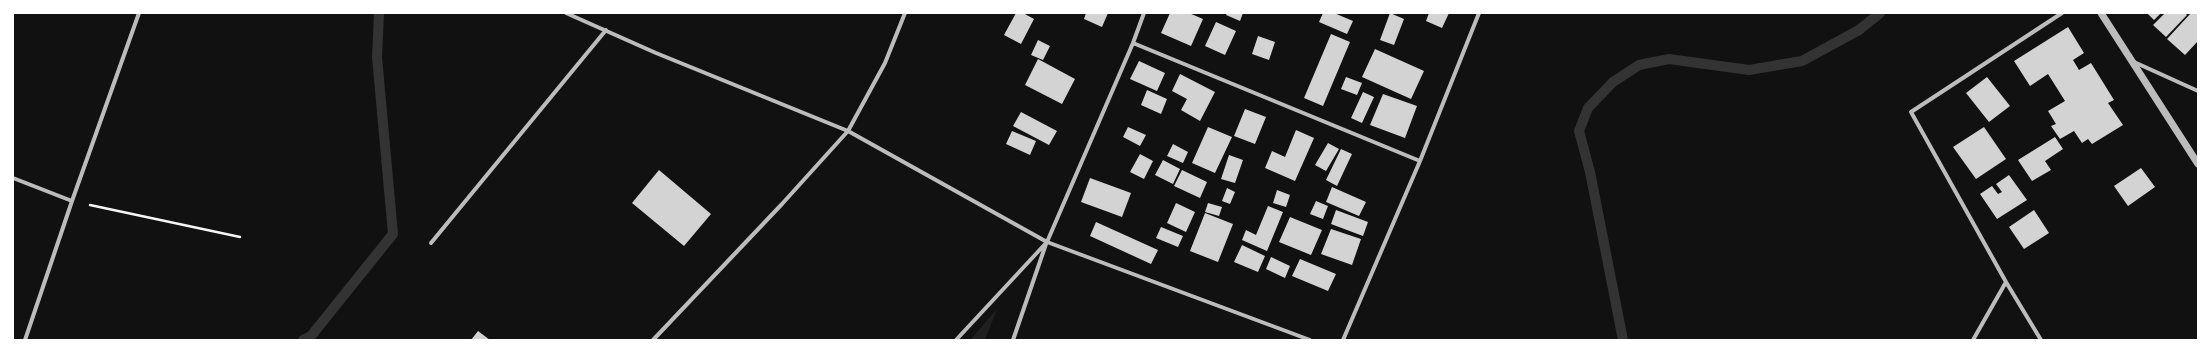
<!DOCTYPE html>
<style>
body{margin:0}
#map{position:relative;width:2211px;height:353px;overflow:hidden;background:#111;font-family:"Alegreya Sans",sans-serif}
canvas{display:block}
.frame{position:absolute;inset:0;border:14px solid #fff;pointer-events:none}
</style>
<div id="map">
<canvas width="2211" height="353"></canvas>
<div class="frame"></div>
</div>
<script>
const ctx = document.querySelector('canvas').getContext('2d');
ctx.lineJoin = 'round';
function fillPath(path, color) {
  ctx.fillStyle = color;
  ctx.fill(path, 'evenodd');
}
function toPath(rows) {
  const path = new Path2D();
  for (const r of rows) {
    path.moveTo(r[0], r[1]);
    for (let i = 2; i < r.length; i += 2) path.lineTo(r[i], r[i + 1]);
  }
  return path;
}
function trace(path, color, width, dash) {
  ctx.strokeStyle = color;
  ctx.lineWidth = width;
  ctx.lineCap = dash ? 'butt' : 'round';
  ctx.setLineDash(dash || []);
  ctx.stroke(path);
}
fillPath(toPath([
 [997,309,985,340,970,340]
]), '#202020');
trace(toPath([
 [303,340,311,336,393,234,377,57,379,13],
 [1623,340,1590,172,1579,131,1588,108,1613,82,1639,65,1669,59,1749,70,1802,61,1859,30,1880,13]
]), '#333', 10);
fillPath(toPath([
 [1016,13,1023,13,1034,19,1021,44,1004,35],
 [1086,13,1108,13,1102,27,1084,19],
 [1170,13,1189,13,1203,19,1191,46,1161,33],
 [1227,13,1243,13,1240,21,1226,15],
 [1323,13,1334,13,1353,21,1347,34,1319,22],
 [1390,13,1404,19,1394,45,1380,40],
 [1429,13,1449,13,1442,28,1426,21],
 [2147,13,2161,13,2154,20],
 [2165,13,2185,13,2187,15,2166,37,2153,25],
 [2191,13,2198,13,2198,41,2185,55,2167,39],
 [1216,22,1236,31,1225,55,1205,46],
 [2068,27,2084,53,2073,60,2079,70,2091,63,2114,100,2108,103,2123,125,2092,144,2088,139,2082,143,2074,131,2060,139,2051,126,2056,124,2048,111,2065,101,2048,74,2030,86,2014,61],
 [1331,34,1350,42,1323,106,1304,98],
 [1258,36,1275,42,1269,60,1252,54],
 [1038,40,1050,46,1043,60,1031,55],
 [1375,49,1424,71,1411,99,1362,77],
 [1038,59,1075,79,1062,104,1025,85],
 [1139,61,1165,73,1157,91,1130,79],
 [1180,74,1215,92,1200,121,1181,110,1187,99,1172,91],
 [1346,77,1362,83,1357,95,1341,89],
 [1987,77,2010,106,1989,122,1966,93],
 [1147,90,1167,99,1161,114,1141,105],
 [1363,92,1374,97,1362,123,1351,118],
 [1383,94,1417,106,1405,138,1370,125],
 [1245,109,1266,117,1255,144,1234,136],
 [1021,112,1057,131,1049,145,1013,126],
 [1128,127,1146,135,1140,146,1123,137],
 [1208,127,1232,137,1215,173,1192,163],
 [1984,127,2006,159,1976,179,1953,147],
 [1296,130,1314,138,1295,181,1265,168,1272,151,1285,157],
 [1012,131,1036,141,1030,155,1006,144],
 [2055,137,2063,149,2045,161,2051,170,2032,181,2018,160],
 [1328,143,1339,149,1326,171,1315,165],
 [1173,144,1188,152,1183,163,1167,156],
 [1341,149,1352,154,1337,186,1326,180],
 [1140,154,1153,161,1144,179,1130,172],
 [1229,155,1243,160,1235,183,1221,179],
 [1163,160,1180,169,1173,184,1155,175],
 [2141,168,2155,187,2128,206,2114,186],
 [659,170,711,214,684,246,632,203],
 [1182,170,1207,182,1200,198,1174,186],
 [2009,175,2027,200,1997,219,1980,194,1992,186,1998,194,2002,192,1996,184],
 [1090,178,1131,193,1122,217,1081,202],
 [1332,187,1366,202,1359,216,1326,202],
 [1227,188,1235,192,1230,204,1222,201],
 [1277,190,1290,195,1286,207,1273,203],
 [1316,201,1328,206,1323,219,1310,214],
 [1176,203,1195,212,1186,232,1167,223],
 [1208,203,1222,207,1219,216,1205,212],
 [1268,206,1283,212,1267,251,1242,240,1246,230,1256,235],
 [1336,210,1368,222,1363,236,1331,224],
 [2034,210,2049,233,2024,249,2009,227],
 [1205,213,1233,224,1218,262,1190,251],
 [1290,217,1322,230,1311,255,1279,242],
 [1096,222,1158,250,1151,264,1090,236],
 [1161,227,1183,236,1178,247,1156,238],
 [1331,229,1361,239,1352,265,1321,254],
 [1242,245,1265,256,1258,272,1234,262],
 [1271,257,1290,266,1285,278,1266,269],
 [1300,259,1336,274,1328,291,1292,276],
 [478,331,490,340,471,340]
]), '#d3d3d3');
trace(toPath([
 [90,205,240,237]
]), '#f5f5f5', 2.5);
trace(toPath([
 [566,13,656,53,848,131,1047,242,1310,340],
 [1133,43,1420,161],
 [2134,62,2198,91],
 [13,178,72,201],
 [431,243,606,30],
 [25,340,72,201,139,13],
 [653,340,782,204,848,131,885,63,905,13],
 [956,340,1047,242,1133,43,1144,13],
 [1013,340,1046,244],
 [1343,340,1420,161,1479,13],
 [1973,340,2006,282],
 [2041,340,2006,282,1911,112,2062,13]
]), '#bcbcbc', 4);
trace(toPath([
 [2101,13,2198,164]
]), '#bcbcbc', 7);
</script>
